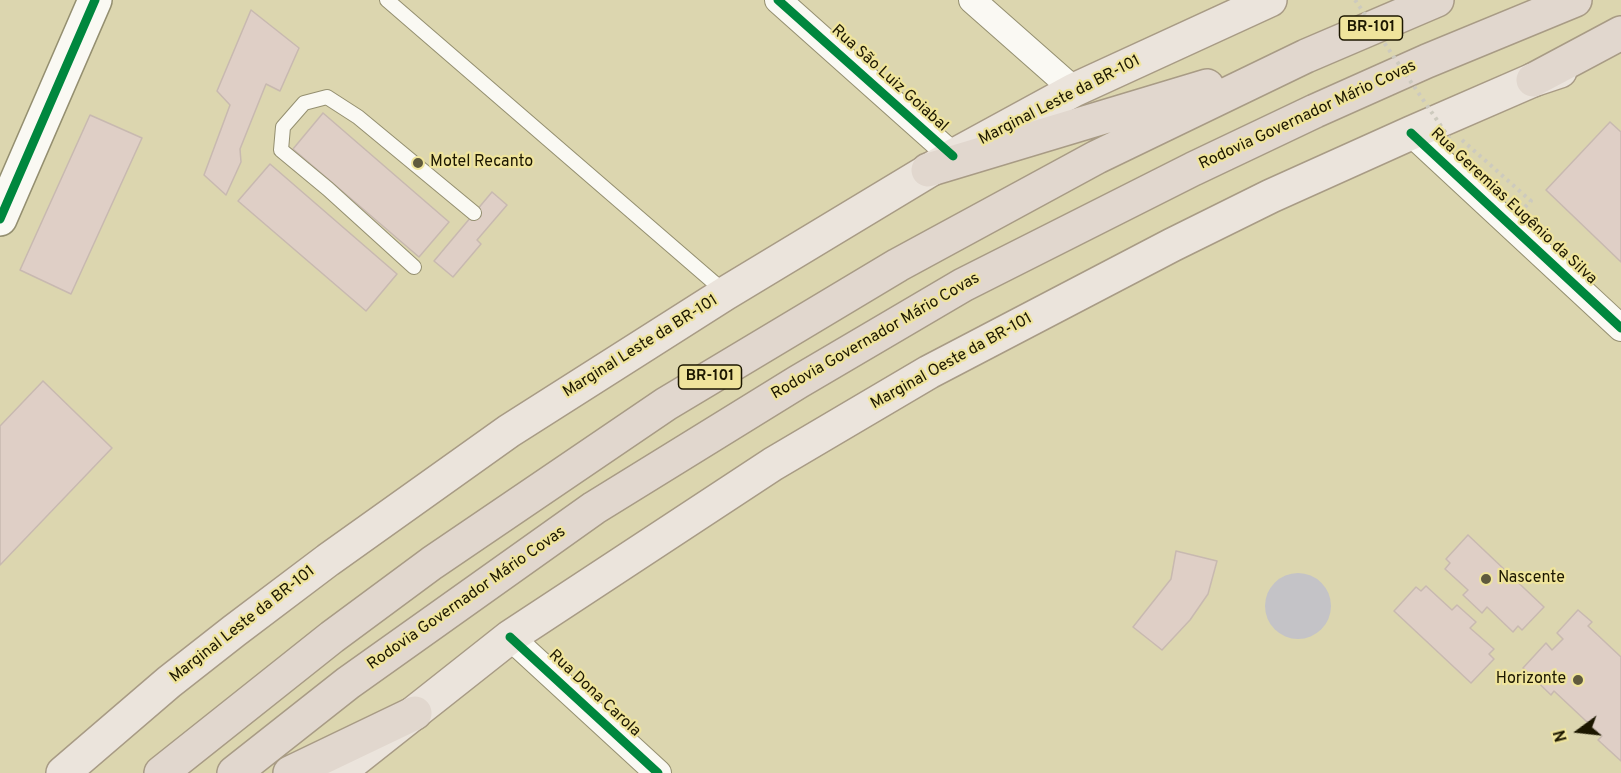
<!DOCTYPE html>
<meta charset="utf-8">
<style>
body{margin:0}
#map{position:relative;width:1621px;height:773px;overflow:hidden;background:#dcd6af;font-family:Overpass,sans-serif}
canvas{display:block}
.north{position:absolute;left:1549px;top:701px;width:60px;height:60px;-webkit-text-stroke:4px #efe49c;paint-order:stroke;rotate:255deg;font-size:16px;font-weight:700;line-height:24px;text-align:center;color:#1c1700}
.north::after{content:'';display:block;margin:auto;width:21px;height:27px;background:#1c1700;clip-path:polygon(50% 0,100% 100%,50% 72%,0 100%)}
</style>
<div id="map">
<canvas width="1621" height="773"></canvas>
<div class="north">N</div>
</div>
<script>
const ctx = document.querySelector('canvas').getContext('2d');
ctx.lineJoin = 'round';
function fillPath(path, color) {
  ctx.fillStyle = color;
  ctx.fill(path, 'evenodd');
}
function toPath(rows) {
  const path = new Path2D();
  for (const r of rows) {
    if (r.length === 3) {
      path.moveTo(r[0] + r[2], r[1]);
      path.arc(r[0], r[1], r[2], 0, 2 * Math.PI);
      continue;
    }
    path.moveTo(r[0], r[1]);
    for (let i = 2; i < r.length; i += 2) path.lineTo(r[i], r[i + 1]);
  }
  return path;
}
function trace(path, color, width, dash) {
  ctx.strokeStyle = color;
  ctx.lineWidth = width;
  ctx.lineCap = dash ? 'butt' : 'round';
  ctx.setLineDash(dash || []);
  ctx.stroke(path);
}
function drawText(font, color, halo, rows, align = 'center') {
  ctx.font = font + ' Overpass,sans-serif';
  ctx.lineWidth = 4.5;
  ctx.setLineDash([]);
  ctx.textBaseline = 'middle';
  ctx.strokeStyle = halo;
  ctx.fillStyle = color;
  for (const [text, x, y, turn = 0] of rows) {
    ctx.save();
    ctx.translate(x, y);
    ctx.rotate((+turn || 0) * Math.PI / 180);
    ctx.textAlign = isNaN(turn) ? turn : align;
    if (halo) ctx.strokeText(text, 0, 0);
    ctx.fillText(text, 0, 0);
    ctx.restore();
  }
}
fillPath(toPath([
 [1298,606,33]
]), '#c4c3c7');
const building = toPath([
 [251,10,299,48,280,91,266,84,240,149,241,162,226,195,204,175,230,105,217,91,251,10],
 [323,113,449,222,419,257,293,149,323,113],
 [90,115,142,138,71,294,20,270,90,115],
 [1610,122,1621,132,1621,262,1546,190,1610,122],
 [270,164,397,274,366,311,238,201,270,164],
 [492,192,507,205,477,240,481,244,453,277,434,261,492,192],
 [43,381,112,448,0,565,0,426,43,381],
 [1468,535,1544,607,1522,630,1518,626,1513,632,1487,607,1482,613,1463,595,1468,590,1445,569,1450,563,1446,559,1468,535],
 [1176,551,1217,561,1208,594,1190,620,1162,650,1133,627,1171,579,1176,551],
 [1426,586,1452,610,1457,605,1476,622,1470,628,1494,649,1489,654,1494,659,1471,683,1394,611,1416,587,1421,591,1426,586],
 [1578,610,1592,622,1588,626,1621,657,1621,761,1598,740,1602,736,1554,691,1551,695,1523,668,1546,643,1552,650,1563,639,1557,633,1578,610]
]);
fillPath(building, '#dfcfc6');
trace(building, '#c8b9b0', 1.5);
const service = toPath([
 [387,0,726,293],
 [414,267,328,189,281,150,283,127,304,103,327,97,358,117,474,213]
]);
const minor = toPath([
 [778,0,953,156],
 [972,0,1074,90],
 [1411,133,1621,328],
 [510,637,658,773]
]);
const tertiary = toPath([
 [0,219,95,0]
]);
const primary = toPath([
 [63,773,169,682,234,631,328,560,509,431,726,293,953,156,1074,90,1270,0],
 [338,773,510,637,773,464,929,372,1172,245,1271,196,1411,133,1533,80,1560,71]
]);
const motorway = toPath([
 [1533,80,1621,33],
 [928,170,1207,86],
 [161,773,332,637,432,563,666,404,898,265,1097,157,1306,56,1437,0],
 [234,773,348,683,594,508,798,382,963,285,1193,169,1315,111,1427,61,1575,0],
 [290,773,415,713]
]);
trace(service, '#948f70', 16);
trace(minor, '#948f70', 28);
trace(tertiary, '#948f70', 36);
trace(primary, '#a89b85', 36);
trace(motorway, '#a89b85', 36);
trace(toPath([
 [1462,140,1531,201,1525,207]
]), '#cdcabe', 4, [3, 4.5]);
trace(service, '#faf9f3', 14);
trace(minor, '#faf9f3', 26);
trace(tertiary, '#faf9f3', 33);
trace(primary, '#ebe4dc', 33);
trace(motorway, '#e1d7ce', 33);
trace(toPath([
 [1355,0,1456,148]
]), '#cdcabe', 4, [3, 4.5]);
trace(toPath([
 [778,0,953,156],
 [1411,133,1621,328],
 [0,219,95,0],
 [510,637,658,773]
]), '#00873e', 9);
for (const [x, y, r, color] of [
 [418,163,6,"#5f5a3d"],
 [1486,579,6,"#5f5a3d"],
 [1578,680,6,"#5f5a3d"]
]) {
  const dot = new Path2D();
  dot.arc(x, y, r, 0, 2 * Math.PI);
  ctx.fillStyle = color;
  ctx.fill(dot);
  trace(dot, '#efe49c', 2);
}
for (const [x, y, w] of [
 [1371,28,63],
 [710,377,63]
]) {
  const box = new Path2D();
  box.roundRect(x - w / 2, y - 12, w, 24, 4.5);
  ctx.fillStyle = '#efe49c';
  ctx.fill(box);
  trace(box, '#1c1700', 1.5);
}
drawText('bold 15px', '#1c1700', null, [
 ["BR-101",1371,28],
 ["BR-101",710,377]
]);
drawText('16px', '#1c1700', '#efe49c', [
 ["Rua São Luiz Goiabal",889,79,42],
 ["Marginal Leste da BR-101",1060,101,-27],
 ["Rodovia Governador Mário Covas",1308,116,-25],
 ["Rua Geremias Eugênio da Silva",1513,207,43],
 ["Rodovia Governador Mário Covas",876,337,-30],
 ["Marginal Leste da BR-101",641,347,-32],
 ["Marginal Oeste da BR-101",952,362,-29],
 ["Rodovia Governador Mário Covas",467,599,-35],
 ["Marginal Leste da BR-101",243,625,-38],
 ["Rua Dona Carola",594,694,43]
]);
drawText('16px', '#1c1700', '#efe49c', [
 ["Motel Recanto",430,163],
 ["Nascente",1498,579],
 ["Horizonte",1566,680,"right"]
], 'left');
</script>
